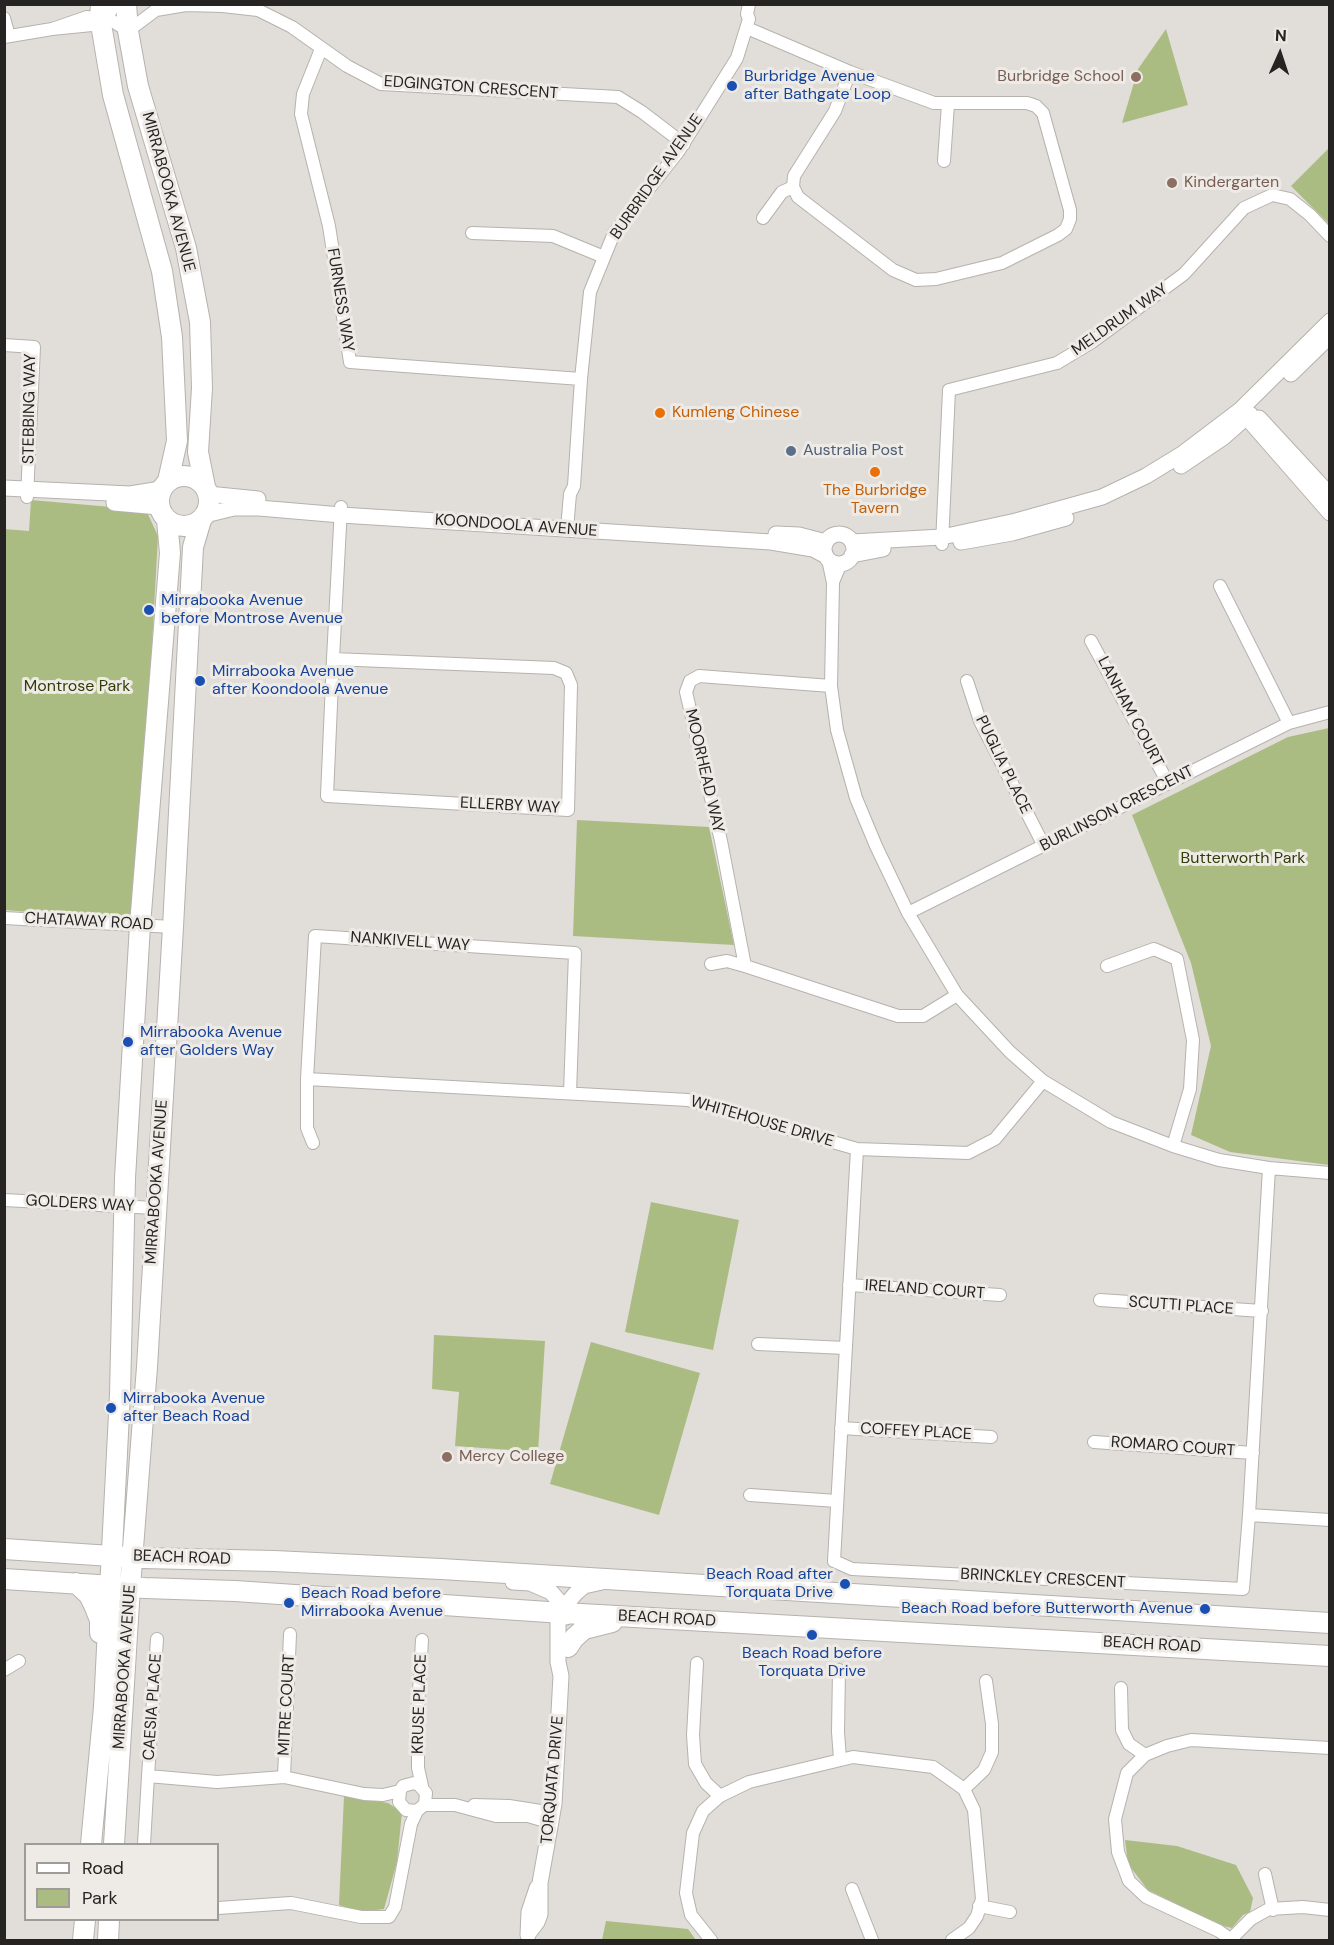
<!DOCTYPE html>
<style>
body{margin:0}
#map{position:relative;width:1334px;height:1945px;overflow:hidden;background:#e1ddd9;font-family:"DM Sans",sans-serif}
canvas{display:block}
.frame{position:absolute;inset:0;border:6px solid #252422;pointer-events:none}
.legend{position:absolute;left:24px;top:1843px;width:195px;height:78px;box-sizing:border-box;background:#eeebe7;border:2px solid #9e9b98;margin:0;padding:8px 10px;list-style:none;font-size:18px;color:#252422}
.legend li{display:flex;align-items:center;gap:12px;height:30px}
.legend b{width:30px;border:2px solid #9e9b98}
.north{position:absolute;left:1250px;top:24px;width:60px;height:60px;-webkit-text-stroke:4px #eeebe7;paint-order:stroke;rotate:3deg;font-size:16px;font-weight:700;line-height:24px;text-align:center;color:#252422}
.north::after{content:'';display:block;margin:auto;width:21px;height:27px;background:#252422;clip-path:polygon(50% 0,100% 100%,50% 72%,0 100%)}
</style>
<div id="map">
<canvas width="1334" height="1945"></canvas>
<div class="frame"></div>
<ul class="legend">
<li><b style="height:8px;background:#fff"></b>Road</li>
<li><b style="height:16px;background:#abbc82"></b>Park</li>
</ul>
<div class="north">N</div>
</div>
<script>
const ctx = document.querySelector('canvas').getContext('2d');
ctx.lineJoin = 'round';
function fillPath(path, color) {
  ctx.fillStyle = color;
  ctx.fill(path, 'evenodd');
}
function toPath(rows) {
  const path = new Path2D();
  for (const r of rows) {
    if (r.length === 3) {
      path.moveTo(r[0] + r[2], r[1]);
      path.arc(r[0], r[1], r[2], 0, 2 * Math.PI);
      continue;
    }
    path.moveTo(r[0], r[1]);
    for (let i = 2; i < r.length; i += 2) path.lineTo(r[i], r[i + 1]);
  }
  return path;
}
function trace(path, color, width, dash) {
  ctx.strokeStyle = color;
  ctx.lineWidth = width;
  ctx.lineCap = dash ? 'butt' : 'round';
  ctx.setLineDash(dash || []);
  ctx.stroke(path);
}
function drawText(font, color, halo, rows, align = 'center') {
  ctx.font = font + ' "DM Sans",sans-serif';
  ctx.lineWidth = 6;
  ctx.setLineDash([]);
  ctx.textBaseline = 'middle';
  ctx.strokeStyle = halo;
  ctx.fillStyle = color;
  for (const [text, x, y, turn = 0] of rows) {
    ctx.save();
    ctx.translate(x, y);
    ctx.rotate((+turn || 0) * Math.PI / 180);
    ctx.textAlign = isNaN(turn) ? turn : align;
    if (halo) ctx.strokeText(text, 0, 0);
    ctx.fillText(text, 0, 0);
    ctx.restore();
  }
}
fillPath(toPath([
 [1166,29,1188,105,1122,123,1138,69],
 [1329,148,1329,224,1291,186],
 [31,500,146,510,158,536,137,921,5,910,4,529,29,531],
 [1329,728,1330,728,1329,1165,1230,1152,1191,1135,1211,1046,1191,963,1132,815,1288,737],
 [577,820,709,827,734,945,573,936],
 [651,1202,739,1220,713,1350,625,1332],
 [434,1335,545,1341,538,1452,455,1446,459,1392,432,1389],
 [591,1342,700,1373,659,1515,550,1484],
 [344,1796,388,1803,402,1812,397,1862,384,1909,361,1912,339,1905],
 [1125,1840,1177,1846,1236,1865,1253,1898,1250,1912,1243,1915,1232,1928,1219,1925,1148,1890,1128,1864],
 [606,1921,688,1929,696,1940,602,1940]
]), '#abbc82');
const minor = toPath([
 [4,18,9,36],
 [747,28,850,72,934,103,1027,103,1036,106,1043,113,1070,210,1070,219,1066,229,1058,235,1002,263,936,279,916,280,893,270,798,197,793,187,794,176,835,111,850,72],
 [52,29,87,17,111,20,128,31,156,10,186,5,223,6,258,10,292,27,347,66,381,84,618,97,642,112,684,144],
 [4,37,52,29,92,25,109,14,115,4],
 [321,49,303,94,301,114,329,226,350,362,581,379],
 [944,161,948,104],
 [763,218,782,192,793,187],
 [472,233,553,236,604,257],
 [4,345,34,347,27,497],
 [567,529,570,494,574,486,581,379,590,292,614,233,678,152,737,58,749,19,747,14,749,4],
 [942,544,949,390,1057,363,1092,342,1184,274,1244,208,1272,195,1290,199,1310,215,1330,236],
 [828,559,833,583,831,686,837,730,856,798,876,846,908,913,957,995,1010,1052,1043,1081,1111,1122,1173,1146,1219,1160,1269,1168,1330,1173],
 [833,582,841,563],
 [1220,586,1289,723],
 [1091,641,1168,783],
 [333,659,554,668,566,673,571,685,568,810,327,796,333,659,341,507],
 [967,681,980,721,1044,846],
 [831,686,699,676,690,681,686,692,721,841,745,966,898,1016,923,1016,957,995],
 [908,913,1289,723,1330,712],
 [4,918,173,927],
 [711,964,727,961,745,966],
 [1107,966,1154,949,1177,959,1193,1040,1190,1089,1173,1146],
 [307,1079,688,1100,857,1149,968,1153,995,1139,1043,1081],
 [313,1143,307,1128,307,1079,315,936,575,953,570,1093],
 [857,1149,834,1561,852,1569,1243,1589,1249,1515,1269,1168],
 [4,1200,155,1208],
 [849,1285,1000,1295],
 [1100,1300,1262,1311],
 [758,1344,846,1348],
 [841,1428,991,1437],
 [1094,1442,1253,1453],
 [750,1495,837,1501],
 [1249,1515,1330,1520],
 [697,1663,693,1735,695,1764,706,1783,720,1796],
 [4,1670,19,1661],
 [839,1670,838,1732,840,1759],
 [1121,1688,1122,1730,1129,1744,1145,1755],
 [148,1776,157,1639],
 [284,1777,290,1634],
 [422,1786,418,1768,418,1708,422,1640],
 [964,1789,984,1770,992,1752,992,1724,986,1681],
 [425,1805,455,1805,496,1816,528,1816,552,1823],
 [474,1805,509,1806,553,1813],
 [144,1844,148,1776,217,1782,284,1777,364,1794,383,1795,400,1791,403,1786,414,1783,419,1785,426,1793,425,1804,417,1811,406,1810,399,1802,400,1791],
 [1265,1874,1273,1910],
 [852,1889,872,1940],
 [979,1906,1010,1912],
 [218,1908,291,1903,361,1917,389,1917,395,1907,411,1824,417,1811],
 [1230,1939,1219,1931,1146,1897,1129,1881,1118,1852,1115,1819,1127,1773,1145,1755,1167,1746,1191,1740,1330,1748],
 [711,1940,691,1915,686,1893,693,1833,703,1811,720,1796,749,1782,853,1757,933,1767,964,1789,974,1810,982,1899,977,1916,969,1928,952,1940],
 [1230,1940,1251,1919,1269,1909,1303,1907,1330,1910]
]);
const tertiary = toPath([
 [1291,374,1330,336],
 [1241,411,1330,513],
 [1259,418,1330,495],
 [1181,466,1224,437,1250,414],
 [4,488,130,494,161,489],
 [208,494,258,499],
 [114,503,159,507],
 [205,515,234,508,259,508,341,515,771,542,813,549,826,556],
 [776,534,799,535,826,542],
 [839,549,15],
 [852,542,942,537,1016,521,1102,497,1146,476,1182,454,1240,410,1330,321],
 [961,542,1012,533,1066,518],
 [852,555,883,549],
 [513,1582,530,1583,551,1592,558,1600,566,1617],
 [528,1934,537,1922,540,1914,540,1883,554,1804,561,1676,558,1662,558,1620,570,1600,575,1594,584,1586,602,1582],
 [528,1935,529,1912,537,1888]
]);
const primary = toPath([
 [101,4,100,18,113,95,162,271,172,337,177,441,168,481],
 [126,4,128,31,138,86,186,248,200,322,202,388,198,452,205,487],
 [184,501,25],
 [4,1549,142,1558,274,1561,441,1569,1330,1623],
 [4,1579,145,1588,235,1591,563,1613,1330,1656],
 [76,1583,89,1595,94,1605,100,1620,100,1633],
 [568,1647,574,1638,584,1629,612,1622],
 [91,1844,104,1707,120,1394,125,1178,140,925,170,553,167,520],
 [114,1844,130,1587,147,1367,173,927,193,547,201,520],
 [83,1940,85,1920],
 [108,1940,109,1920]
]);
trace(minor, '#b6b2ae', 14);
trace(tertiary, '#b6b2ae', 17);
trace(primary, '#b6b2ae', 22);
trace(minor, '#fff', 12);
trace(tertiary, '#fff', 15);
trace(primary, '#fff', 20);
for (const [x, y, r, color] of [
 [1136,77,6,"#8d6e63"],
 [732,86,6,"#1a4fb4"],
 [1172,183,6,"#8d6e63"],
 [660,413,6,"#e8710a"],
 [791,451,6,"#5c6f8a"],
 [875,472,6,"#e8710a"],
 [149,610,6,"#1a4fb4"],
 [200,681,6,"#1a4fb4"],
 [128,1042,6,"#1a4fb4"],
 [111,1408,6,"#1a4fb4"],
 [447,1457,6,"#8d6e63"],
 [845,1584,6,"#1a4fb4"],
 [289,1603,6,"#1a4fb4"],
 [1205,1609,6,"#1a4fb4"],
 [812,1635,6,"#1a4fb4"]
]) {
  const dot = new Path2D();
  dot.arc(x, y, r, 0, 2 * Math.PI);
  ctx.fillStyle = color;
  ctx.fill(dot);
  trace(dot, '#eeebe7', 2);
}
drawText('16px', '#164399', '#eeebe7', [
 ["Burbridge Avenue",744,77],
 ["after Bathgate Loop",744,95],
 ["Mirrabooka Avenue",161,601],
 ["before Montrose Avenue",161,619],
 ["Mirrabooka Avenue",212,672],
 ["after Koondoola Avenue",212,690],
 ["Mirrabooka Avenue",140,1033],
 ["after Golders Way",140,1051],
 ["Mirrabooka Avenue",123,1399],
 ["after Beach Road",123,1417],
 ["Beach Road after",833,1575,"right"],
 ["Torquata Drive",833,1593,"right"],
 ["Beach Road before",301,1594],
 ["Mirrabooka Avenue",301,1612],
 ["Beach Road before Butterworth Avenue",1193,1609,"right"],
 ["Beach Road before",812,1654,"center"],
 ["Torquata Drive",812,1672,"center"]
], 'left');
drawText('16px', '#785e54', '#eeebe7', [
 ["Burbridge School",1124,77,"right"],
 ["Kindergarten",1184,183],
 ["Mercy College",459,1457]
], 'left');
drawText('16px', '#252422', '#eeebe7', [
 ["EDGINGTON CRESCENT",471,88,4],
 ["BURBRIDGE AVENUE",657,177,-55],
 ["MIRRABOOKA AVENUE",168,192,75],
 ["FURNESS WAY",340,300,81],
 ["MELDRUM WAY",1120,320,-35],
 ["STEBBING WAY",30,409,-89],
 ["KOONDOOLA AVENUE",516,526,4],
 ["LANHAM COURT",1130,712,62],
 ["PUGLIA PLACE",1003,765,64],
 ["MOORHEAD WAY",704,771,77],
 ["ELLERBY WAY",510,806,3],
 ["BURLINSON CRESCENT",1117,809,-27],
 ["CHATAWAY ROAD",89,922,3],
 ["NANKIVELL WAY",410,942,4],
 ["WHITEHOUSE DRIVE",762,1122,16],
 ["MIRRABOOKA AVENUE",157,1182,-86],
 ["GOLDERS WAY",80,1204,3],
 ["IRELAND COURT",925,1290,4],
 ["SCUTTI PLACE",1181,1306,4],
 ["COFFEY PLACE",916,1432,3],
 ["ROMARO COURT",1173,1447,4],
 ["BEACH ROAD",182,1558,2],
 ["BRINCKLEY CRESCENT",1043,1579,3],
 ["BEACH ROAD",667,1619,3],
 ["BEACH ROAD",1152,1645,3],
 ["MIRRABOOKA AVENUE",125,1667,-86],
 ["KRUSE PLACE",420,1704,-88],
 ["MITRE COURT",287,1705,-87],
 ["CAESIA PLACE",153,1707,-86],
 ["TORQUATA DRIVE",553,1780,-85]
]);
drawText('16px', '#c56008', '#eeebe7', [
 ["Kumleng Chinese",672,413],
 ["The Burbridge",875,491,"center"],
 ["Tavern",875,509,"center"]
], 'left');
drawText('16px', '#4e5e75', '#eeebe7', [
 ["Australia Post",803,451]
], 'left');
drawText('16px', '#313d06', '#eeebe7', [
 ["Montrose Park",77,687],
 ["Butterworth Park",1243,859]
]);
</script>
